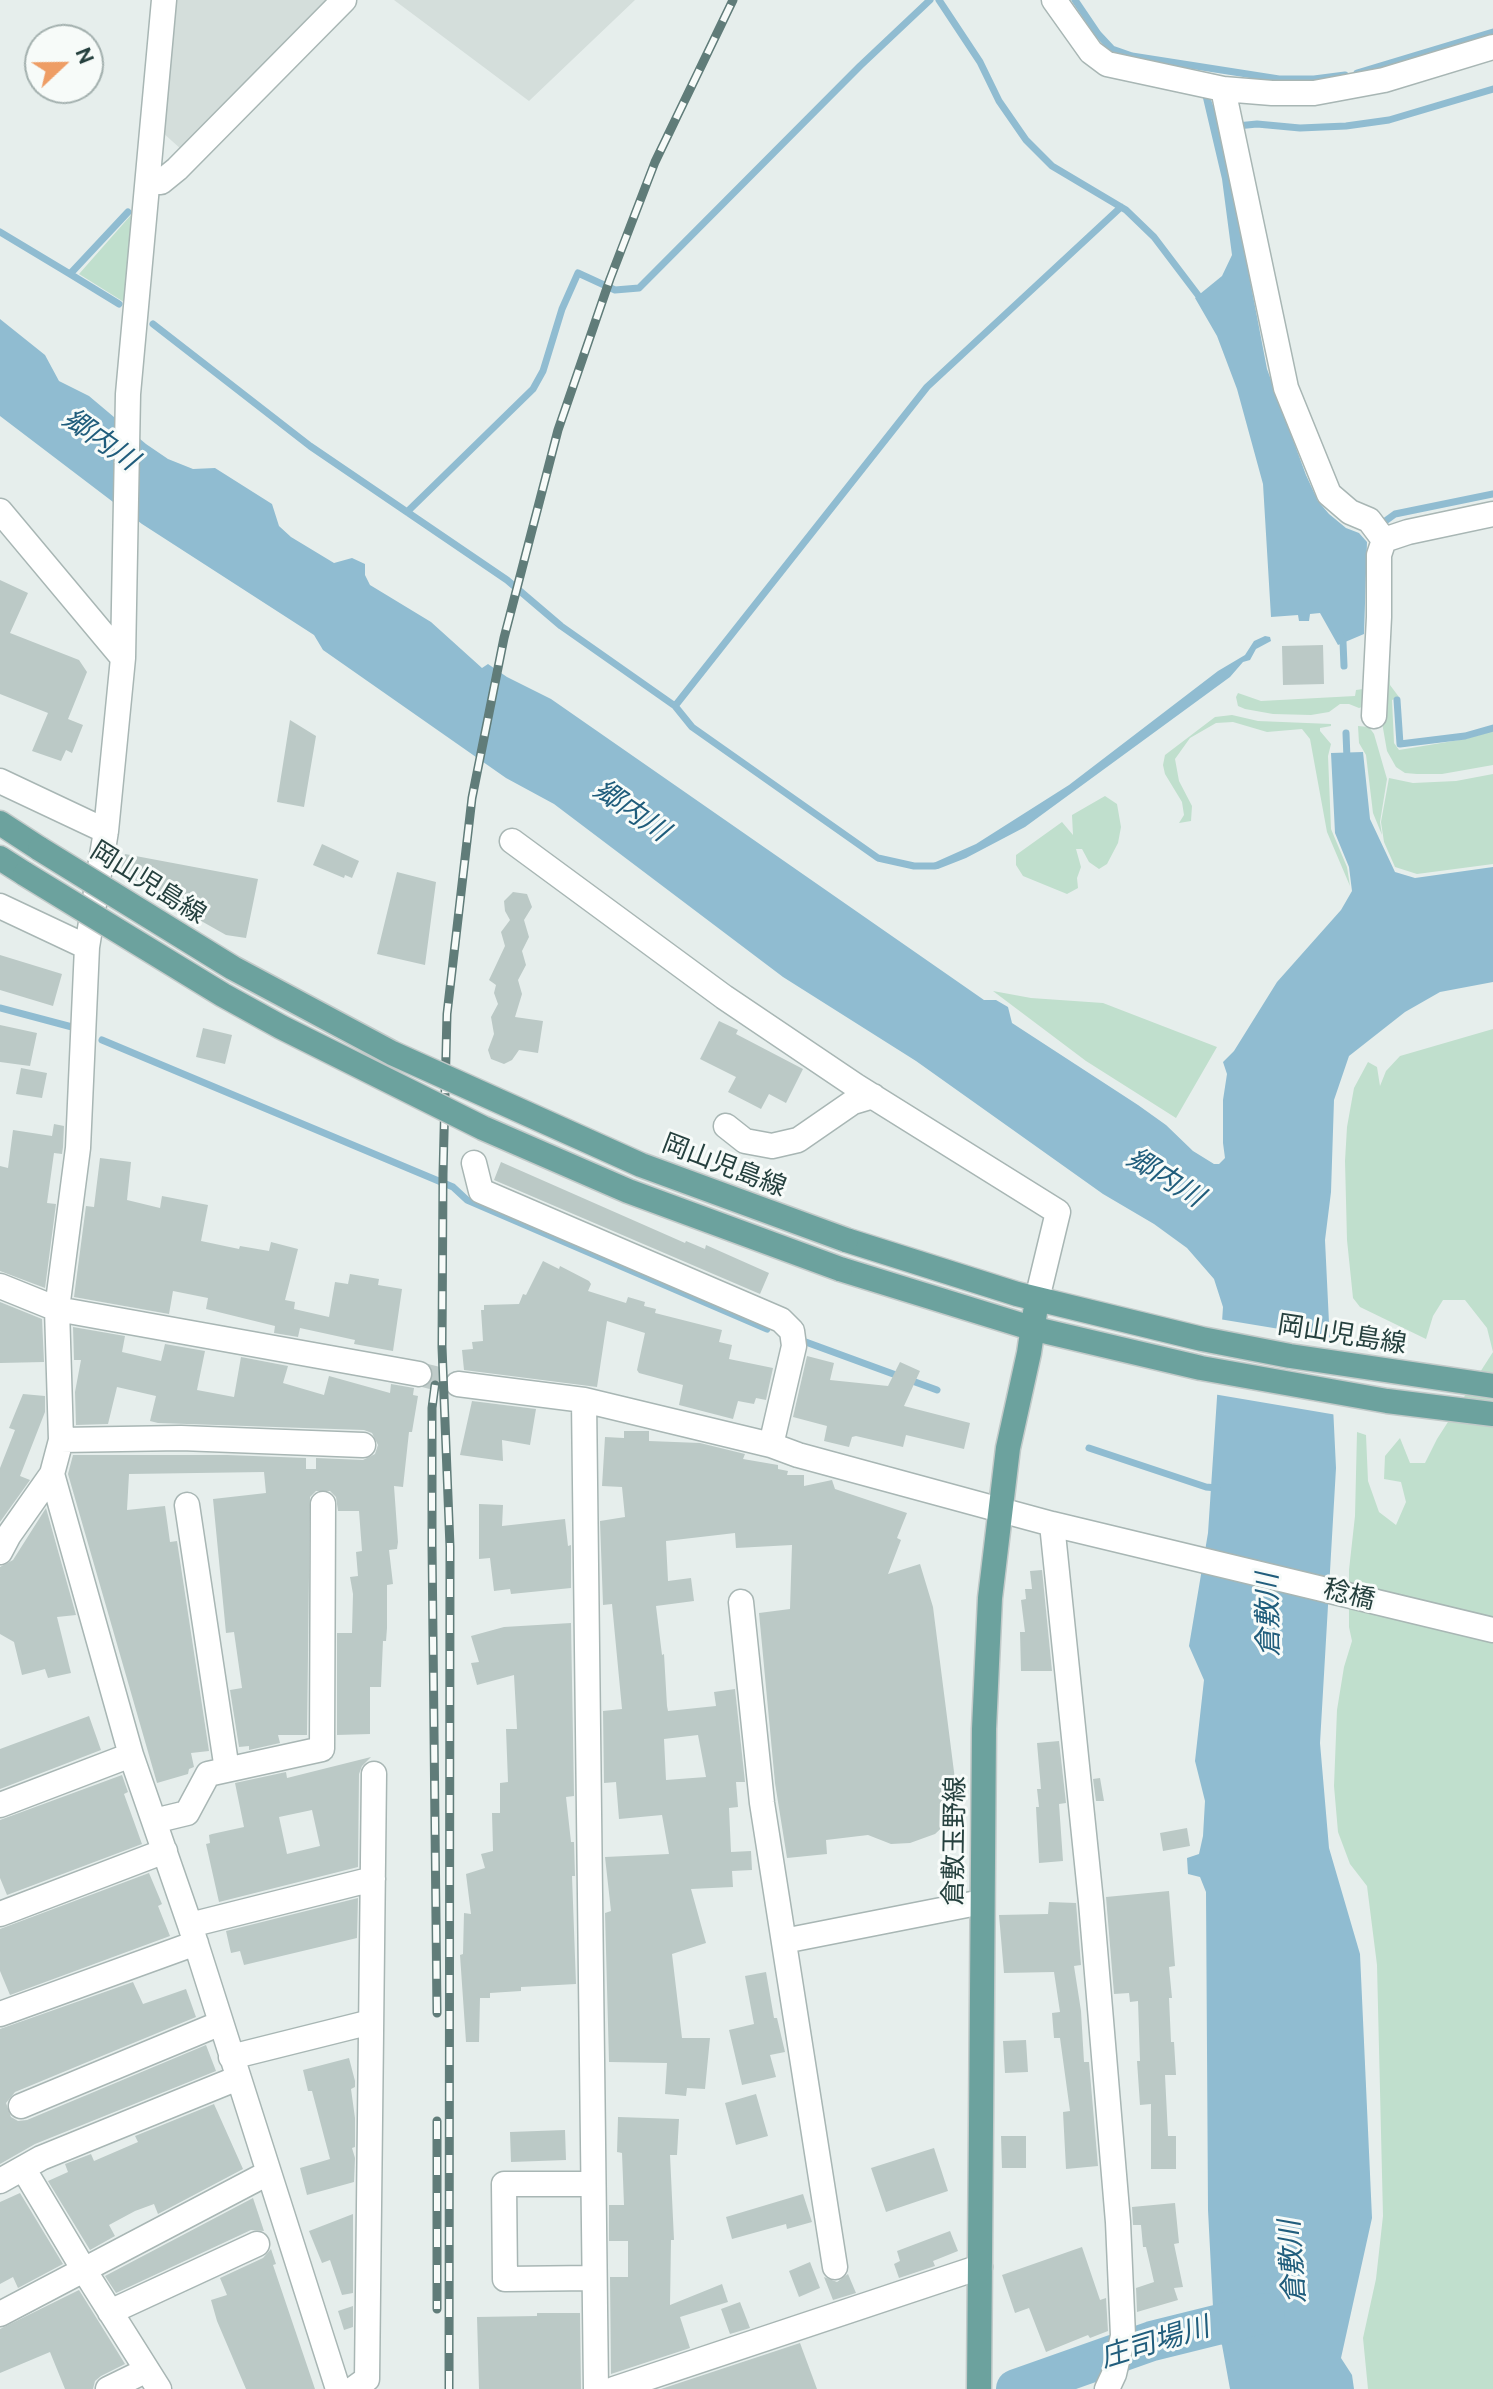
<!DOCTYPE html>
<meta charset="utf-8">
<style>
body{margin:0}
#map{position:relative;width:1493px;height:2389px;overflow:hidden;background:#e6eeec;font-family:Cabin,sans-serif}
canvas{display:block}
.north{position:absolute;left:24px;top:24px;width:80px;height:80px;box-sizing:border-box;background:#f7fbf9;border:2px solid #a3b0ae;border-radius:50%;rotate:68deg;font-size:22px;font-weight:700;line-height:32px;text-align:center;color:#25403e}
.north::after{content:'';display:block;margin:auto;width:28px;height:36px;background:#ee9d65;clip-path:polygon(50% 0,100% 100%,50% 72%,0 100%)}
</style>
<div id="map">
<canvas width="1493" height="2389"></canvas>
<div class="north">N</div>
</div>
<script>
const ctx = document.querySelector('canvas').getContext('2d');
ctx.lineJoin = 'round';
function fillPath(path, color) {
  ctx.fillStyle = color;
  ctx.fill(path, 'evenodd');
}
function toPath(rows) {
  const path = new Path2D();
  for (const r of rows) {
    path.moveTo(r[0], r[1]);
    for (let i = 2; i < r.length; i += 2) path.lineTo(r[i], r[i + 1]);
  }
  return path;
}
function trace(path, color, width, dash) {
  ctx.strokeStyle = color;
  ctx.lineWidth = width;
  ctx.lineCap = dash ? 'butt' : 'round';
  ctx.setLineDash(dash || []);
  ctx.stroke(path);
}
function drawText(font, color, halo, rows, align = 'center') {
  ctx.font = font + ' Cabin,"Noto Sans JP",sans-serif';
  ctx.lineWidth = 6;
  ctx.setLineDash([]);
  ctx.textBaseline = 'middle';
  ctx.strokeStyle = halo;
  ctx.fillStyle = color;
  for (const [text, x, y, turn = 0] of rows) {
    ctx.save();
    ctx.translate(x, y);
    ctx.rotate((+turn || 0) * Math.PI / 180);
    ctx.textAlign = isNaN(turn) ? turn : align;
    if (halo) ctx.strokeText(text, 0, 0);
    ctx.fillText(text, 0, 0);
    ctx.restore();
  }
}
fillPath(toPath([
 [172,0,331,0,182,150,162,132],
 [394,0,635,0,529,101]
]), '#d4dedb');
fillPath(toPath([
 [131,215,127,304,79,274],
 [1388,587,1390,685,1399,697,1392,700,1394,743,1399,750,1465,739,1493,731,1493,765,1442,774,1417,774,1405,773,1396,767,1387,751,1380,711],
 [1363,689,1366,692,1368,705,1359,708,1349,704,1340,704,1329,712,1311,715,1273,714,1245,709,1238,706,1236,697,1238,693,1261,701,1355,696,1356,690],
 [1232,715,1258,721,1331,724,1331,726,1320,728,1320,731,1331,744,1328,756,1331,829,1347,867,1350,886,1327,832,1310,739,1302,729,1267,732,1233,722,1216,723,1190,738,1175,759,1179,781,1192,806,1191,821,1179,823,1184,815,1182,802,1165,774,1163,765,1165,755,1215,717],
 [1358,726,1369,727,1374,734,1387,779,1380,822,1382,835,1373,813,1366,755,1359,743],
 [1493,774,1493,864,1417,874,1395,867,1384,842,1381,822,1389,778,1413,783,1456,781],
 [1105,796,1117,804,1121,827,1118,843,1107,864,1099,869,1089,862,1082,849,1076,849,1081,867,1077,878,1078,888,1067,894,1023,876,1016,865,1016,855,1062,822,1073,835,1072,815],
 [993,991,1031,998,1103,1003,1217,1047,1176,1118,1086,1061],
 [1493,1029,1493,2389,1368,2389,1363,2338,1376,2279,1383,2216,1377,1965,1367,1886,1350,1864,1338,1832,1334,1786,1337,1710,1344,1667,1352,1641,1349,1627,1349,1570,1355,1516,1357,1432,1366,1435,1368,1481,1379,1512,1396,1525,1406,1502,1401,1482,1384,1479,1385,1456,1400,1438,1410,1463,1425,1463,1437,1439,1493,1352,1487,1328,1465,1300,1443,1300,1433,1316,1426,1339,1360,1307,1353,1298,1347,1240,1345,1161,1347,1127,1354,1088,1368,1062,1377,1067,1380,1086,1386,1071,1400,1056]
]), '#c0dfcd');
fillPath(toPath([
 [1202,94,1209,94,1221,128,1267,369,1306,475,1318,501,1329,514,1346,528,1359,533,1367,542,1364,634,1338,645,1320,613,1310,614,1309,621,1299,621,1298,615,1271,617,1263,484,1237,389,1217,336,1195,298,1222,276,1232,255,1222,179],
 [0,319,45,355,59,381,89,396,146,444,168,459,193,469,215,468,272,504,279,526,291,537,334,563,352,558,365,564,365,575,370,585,431,622,482,668,488,664,507,677,551,699,984,1000,996,1000,1008,1007,1012,1023,1138,1105,1166,1125,1193,1151,1214,1164,1219,1164,1225,1158,1223,1143,1223,1100,1227,1074,1223,1062,1234,1051,1277,982,1341,910,1352,891,1349,867,1335,833,1331,753,1363,752,1370,819,1395,872,1415,878,1493,867,1493,982,1440,992,1405,1012,1349,1056,1334,1100,1331,1192,1325,1240,1336,1468,1320,1743,1329,1848,1360,1954,1372,2218,1341,2358,1352,2375,1354,2389,1230,2389,1222,2345,1214,2335,1209,2318,1213,2307,1208,2210,1206,1892,1200,1877,1188,1874,1187,1858,1199,1854,1203,1836,1205,1801,1195,1761,1204,1680,1189,1646,1208,1533,1223,1307,1214,1279,1187,1248,1154,1224,1103,1194,916,1061,783,977,554,804,506,778,323,650,314,635,142,524,0,416],
 [1265,636,1270,637,1271,641,1256,649,1250,660,1243,662,1230,677,1025,827,966,858,938,869,920,869,976,844,1069,785,1218,671,1245,655,1254,641]
]), '#90bcd1');
fillPath(toPath([
 [1219,1319,1334,1338,1337,1415,1213,1394]
]), '#e6eeec');
trace(toPath([
 [939,0,980,62,999,101,1026,140,1052,166,1126,210,1154,237,1204,303],
 [1075,0,1098,34,1112,49,1132,56,1279,79,1314,79,1345,75],
 [1357,73,1493,32],
 [1237,126,1257,124,1300,128,1346,126,1389,120,1493,89],
 [0,232,70,274,128,212],
 [70,274,119,304],
 [153,324,310,446,507,580,561,626,675,706,692,727,878,858,914,866,935,866],
 [407,512,533,389,543,371,562,309,578,273,615,290,639,288,860,66,930,0],
 [1377,527,1395,514,1493,494],
 [1340,634,1343,642,1344,666],
 [1397,700,1400,744,1465,736,1493,728],
 [675,706,927,387,1121,207],
 [1346,733,1347,759],
 [0,1008,72,1027],
 [102,1040,453,1187,467,1200,767,1329],
 [803,1341,937,1390],
 [1089,1448,1206,1487,1217,1488]
]), '#90bcd1', 7);
trace(toPath([
 [1016,2389,1152,2341,1265,2313]
]), '#90bcd1', 40);
fillPath(toPath([
 [0,580,28,593,10,633,79,660,87,672,68,719,83,725,72,753,66,750,61,761,32,751,48,713,0,694],
 [1323,645,1324,684,1283,685,1282,646],
 [290,720,316,736,304,807,277,802],
 [322,844,359,861,352,878,345,875,344,878,313,865],
 [125,854,258,879,246,938,226,935,180,909,184,904,120,873],
 [397,872,436,882,425,965,377,954],
 [513,892,527,894,532,907,524,920,529,937,522,951,526,965,518,980,522,994,515,1017,543,1021,538,1053,519,1050,512,1060,504,1064,491,1059,488,1050,494,1034,491,1017,498,1004,494,993,496,985,489,980,505,946,501,932,510,920,505,911,504,901],
 [0,955,62,974,53,1006,0,990],
 [719,1021,738,1030,736,1034,803,1069,786,1103,769,1094,761,1109,728,1092,736,1077,700,1059],
 [0,1025,37,1033,30,1066,0,1062],
 [203,1028,232,1035,225,1064,196,1057],
 [21,1068,47,1073,42,1098,16,1094],
 [54,1124,64,1126,63,1147,62,1154,54,1153,47,1203,56,1204,45,1288,0,1271,0,1166,8,1168,13,1130,52,1136],
 [100,1158,131,1162,127,1200,160,1208,162,1196,208,1205,201,1241,239,1249,240,1246,269,1251,271,1242,298,1249,285,1300,295,1302,294,1309,329,1317,335,1282,348,1284,350,1274,379,1279,378,1285,402,1289,393,1351,354,1344,355,1340,300,1328,298,1337,274,1333,275,1326,206,1309,208,1298,173,1291,169,1314,74,1297,86,1206,94,1207],
 [501,1162,685,1243,686,1241,705,1249,706,1245,769,1273,760,1294,494,1180],
 [543,1261,559,1269,560,1266,589,1281,591,1284,588,1291,626,1303,628,1297,645,1302,644,1306,656,1309,655,1313,722,1330,719,1342,732,1345,729,1359,773,1368,766,1400,756,1398,754,1404,738,1401,733,1419,679,1405,683,1385,639,1373,637,1370,645,1333,607,1321,597,1387,464,1370,462,1350,473,1349,472,1342,483,1341,481,1310,484,1310,484,1305,519,1304,523,1294,526,1295],
 [0,1302,42,1319,44,1362,0,1363],
 [73,1327,125,1336,122,1352,161,1361,165,1344,205,1351,197,1390,234,1397,241,1357,288,1366,283,1383,324,1395,329,1376,390,1393,391,1384,414,1388,413,1395,418,1396,412,1432,409,1432,403,1487,394,1486,398,1542,397,1549,389,1550,393,1584,387,1585,387,1628,386,1641,383,1641,381,1687,370,1687,370,1734,337,1735,337,1633,352,1633,353,1594,350,1577,358,1576,356,1552,362,1551,359,1511,338,1511,336,1497,330,1491,316,1491,310,1497,307,1735,278,1735,280,1743,249,1750,249,1746,239,1747,230,1690,242,1688,234,1632,226,1633,213,1499,266,1493,264,1472,129,1474,127,1510,165,1506,170,1542,177,1541,209,1751,191,1753,194,1767,189,1769,188,1774,157,1783,68,1474,73,1455,227,1455,306,1458,306,1469,316,1469,316,1458,363,1460,375,1454,378,1445,372,1433,364,1430,158,1423,150,1421,156,1396,117,1387,108,1424,76,1425,75,1392,81,1360,74,1360],
 [807,1356,834,1363,830,1380,888,1386,900,1362,920,1371,904,1406,970,1423,964,1449,906,1435,903,1447,856,1436,852,1437,849,1447,824,1441,827,1426,793,1417],
 [23,1394,45,1396,45,1412,20,1476,30,1480,0,1522,0,1468,15,1430,9,1428],
 [472,1401,536,1409,530,1445,502,1440,503,1461,460,1455],
 [624,1431,649,1431,649,1441,700,1443,745,1454,743,1459,778,1465,778,1469,788,1471,787,1475,804,1475,804,1486,832,1480,835,1489,907,1513,897,1538,901,1540,888,1574,920,1564,933,1607,960,1819,950,1820,935,1834,910,1843,891,1844,868,1835,826,1840,827,1854,787,1858,775,1783,759,1613,790,1609,792,1545,736,1548,735,1533,666,1541,668,1581,691,1578,694,1601,656,1606,662,1655,664,1654,667,1706,668,1711,716,1706,714,1692,735,1689,745,1782,736,1782,738,1807,729,1808,731,1852,751,1851,752,1870,732,1871,733,1887,691,1889,706,1943,672,1954,682,2038,710,2038,705,2089,687,2088,686,2096,665,2094,667,2063,609,2062,605,1913,611,1911,605,1857,669,1854,662,1815,619,1819,616,1782,604,1783,603,1711,622,1709,612,1604,603,1605,600,1521,625,1517,622,1487,602,1486,605,1437,624,1438],
 [698,1735,706,1777,666,1780,664,1739],
 [479,1504,503,1505,502,1526,565,1519,568,1546,571,1545,571,1588,511,1594,510,1589,494,1591,490,1558,479,1559],
 [46,1508,76,1615,57,1617,71,1673,48,1678,45,1669,22,1675,14,1642,0,1634,0,1567,13,1560],
 [1042,1570,1052,1671,1021,1671,1020,1632,1025,1632,1021,1600,1026,1599,1025,1589,1032,1589,1030,1571],
 [571,1623,574,1796,566,1797,571,1842,574,1842,575,1876,572,1876,576,1984,521,1987,521,1991,490,1993,490,1998,480,1998,479,2042,466,2042,460,1955,463,1954,464,1913,471,1914,466,1874,485,1868,481,1854,493,1851,492,1813,500,1813,500,1783,508,1782,506,1729,517,1729,514,1675,477,1685,471,1663,479,1662,471,1636,504,1627],
 [89,1716,101,1750,0,1789,0,1749],
 [1059,1741,1066,1803,1059,1804,1063,1861,1039,1863,1036,1807,1039,1807,1037,1789,1041,1789,1037,1743],
 [371,1757,362,1766,359,1774,358,1867,219,1902,206,1844,210,1843,209,1835,212,1834,244,1827,235,1783,286,1772,287,1778],
 [312,1810,320,1846,287,1854,279,1817],
 [122,1775,128,1792,124,1794,142,1844,7,1895,0,1878,0,1820],
 [1100,1778,1104,1801,1096,1801,1093,1779],
 [1187,1828,1190,1846,1163,1851,1160,1833],
 [149,1873,162,1904,158,1906,170,1936,10,1995,0,1971,0,1929],
 [1169,1891,1175,1966,1169,1967,1172,1998,1169,1998,1171,2042,1174,2042,1176,2075,1165,2075,1168,2136,1176,2136,1176,2169,1151,2169,1151,2104,1140,2105,1137,2061,1140,2061,1138,2001,1130,2002,1129,1993,1114,1994,1106,1897],
 [358,1898,357,1938,244,1965,240,1951,231,1953,226,1931],
 [1049,1902,1076,1903,1081,1965,1074,1966,1081,2011,1084,2062,1089,2062,1098,2166,1066,2169,1063,2112,1070,2111,1060,2038,1054,2038,1052,2013,1060,2012,1054,1972,1004,1973,999,1915,1048,1914],
 [766,1972,774,2018,777,2018,785,2052,770,2055,776,2077,742,2085,729,2030,754,2024,745,1976],
 [133,1982,143,2004,186,1989,196,2017,15,2092,6,2103,11,2117,18,2121,27,2120,206,2045,216,2071,35,2144,0,2164,0,2029],
 [1026,2040,1028,2072,1005,2073,1003,2041],
 [349,2058,355,2081,355,2087,351,2089,355,2118,355,2147,352,2148,355,2158,354,2182,307,2195,300,2168,330,2159,312,2091,308,2091,303,2070],
 [756,2094,768,2136,736,2145,725,2103],
 [214,2104,243,2169,158,2214,154,2204,135,2211,109,2225,115,2236,90,2250,48,2181,68,2172,65,2164,91,2154,94,2161,138,2142,135,2136],
 [618,2117,679,2119,677,2155,670,2155,674,2240,671,2240,670,2305,722,2284,728,2302,680,2317,690,2348,611,2374,610,2277,628,2277,628,2241,609,2241,609,2205,624,2205,622,2153,617,2152],
 [565,2130,566,2160,511,2162,510,2132],
 [1001,2136,1026,2136,1026,2168,1002,2168],
 [934,2148,948,2191,886,2212,871,2168],
 [20,2193,63,2264,18,2288,13,2277,0,2284,0,2202],
 [803,2194,812,2222,787,2229,786,2224,732,2239,726,2217],
 [253,2198,264,2231,251,2230,116,2293,105,2276],
 [1175,2203,1179,2243,1174,2244,1183,2287,1174,2288,1178,2300,1137,2312,1136,2288,1154,2282,1146,2247,1143,2247,1141,2225,1133,2225,1132,2207],
 [353,2214,353,2293,342,2295,330,2260,322,2263,309,2231],
 [950,2231,958,2251,933,2261,935,2266,899,2278,894,2264,900,2261,897,2251],
 [1082,2247,1100,2300,1106,2298,1108,2331,1090,2338,1088,2335,1046,2352,1029,2308,1015,2313,1002,2275],
 [271,2249,276,2264,273,2265,315,2389,246,2389,217,2321,211,2300,227,2295,220,2278,263,2258],
 [810,2262,820,2288,799,2297,789,2271],
 [848,2274,856,2293,833,2300,824,2277,837,2282],
 [79,2290,125,2364,101,2376,95,2381,93,2389,65,2389,50,2352,0,2373,0,2329],
 [740,2302,750,2328,730,2334,721,2309],
 [353,2306,353,2327,344,2330,338,2311],
 [537,2313,580,2313,581,2389,479,2389,477,2317,537,2316],
 [800,2343,817,2389,661,2389]
]), '#bbc9c6');
trace(toPath([
 [419,1374,458,1384]
]), '#bfcbc9', 24, [24, 12]);
const minor = toPath([
 [1054,0,1091,52,1107,64,1223,89,1272,93,1314,93,1384,80,1493,47],
 [1223,89,1286,388,1329,494,1350,512,1369,520,1384,540,1408,532,1493,514],
 [148,182,161,182,177,169,344,0],
 [0,511,123,658],
 [1374,716,1379,617,1379,555,1384,540],
 [0,781,106,831],
 [512,841,724,997,856,1086,1058,1212,1037,1299],
 [0,906,87,947],
 [726,1126,745,1141,772,1146,798,1140,853,1102,873,1096],
 [474,1163,481,1191,781,1320,792,1331,794,1346,771,1445],
 [0,1286,57,1309,419,1374],
 [458,1384,584,1400,771,1445,798,1455,1052,1524,1493,1630],
 [584,1400,596,2389],
 [61,1440,181,1438,363,1445],
 [52,1474,131,1755,190,1925,338,2389],
 [187,1505,227,1770],
 [1052,1524,1091,1902,1118,2222,1123,2336,1114,2374,1107,2389],
 [0,1552,9,1535,52,1474,61,1440,57,1309,78,1148,87,947,106,831,123,658,128,394,164,0],
 [741,1602,762,1803,835,2267],
 [0,1805,131,1755],
 [154,1821,187,1813,208,1774,322,1749,323,1504],
 [0,1914,165,1851],
 [190,1925,373,1879],
 [784,1941,982,1902],
 [0,2014,196,1943],
 [231,2057,371,2022],
 [21,2106,221,2023],
 [23,2168,84,2270,159,2389],
 [0,2181,41,2158,238,2078],
 [592,2184,504,2184,505,2279,593,2278],
 [110,2312,257,2244],
 [0,2314,268,2173],
 [108,2389,147,2370],
 [353,2389,367,2379,374,1774],
 [614,2389,980,2267]
]);
const major = toPath([
 [0,823,40,849],
 [0,858,25,874],
 [846,1240,1017,1294,1202,1339,1290,1356,1493,1386],
 [840,1269,1031,1328,1201,1368,1387,1401,1493,1414],
 [979,2389,984,1729,990,1598,1008,1448,1029,1353,1037,1299]
]);
trace(minor, '#a8b6b4', 27);
trace(major, '#c2cac9', 27);
trace(minor, '#fff', 24);
trace(major, '#6ca29e', 24);
const rail = toPath([
 [435,1385,432,1408,432,1544,437,2013],
 [437,2121,437,2309],
 [449,2389,450,1547,442,1347,443,1174,447,1014,472,798,504,638,558,430,610,279,655,162,733,0]
]);
trace(rail, '#607c79', 9);
trace(rail, '#f7fbf9', 6, [18]);
const majorBridge = toPath([
 [40,849,233,968,392,1053,641,1165,846,1240],
 [25,874,223,995,281,1027,483,1128,628,1191,840,1269]
]);
trace(majorBridge, '#c2cac9', 27, []);
trace(majorBridge, '#6ca29e', 24);
drawText('26px', '#25403e', '#f7fbf9', [
 ["岡山児島線",148,883,32],
 ["岡山児島線",724,1166,21],
 ["岡山児島線",1342,1335,9],
 ["稔橋",1349,1595,14],
 ["倉敷玉野線",955,1841,-89]
]);
drawText('italic 28px', '#205d7c', '#f7fbf9', [
 ["郷内川",100,440,35],
 ["郷内川",631,811,35],
 ["郷内川",1165,1178,32],
 ["倉敷川",1269,1615,-91],
 ["倉敷川",1293,2262,-94],
 ["庄司場川",1155,2343,-17]
]);
</script>
